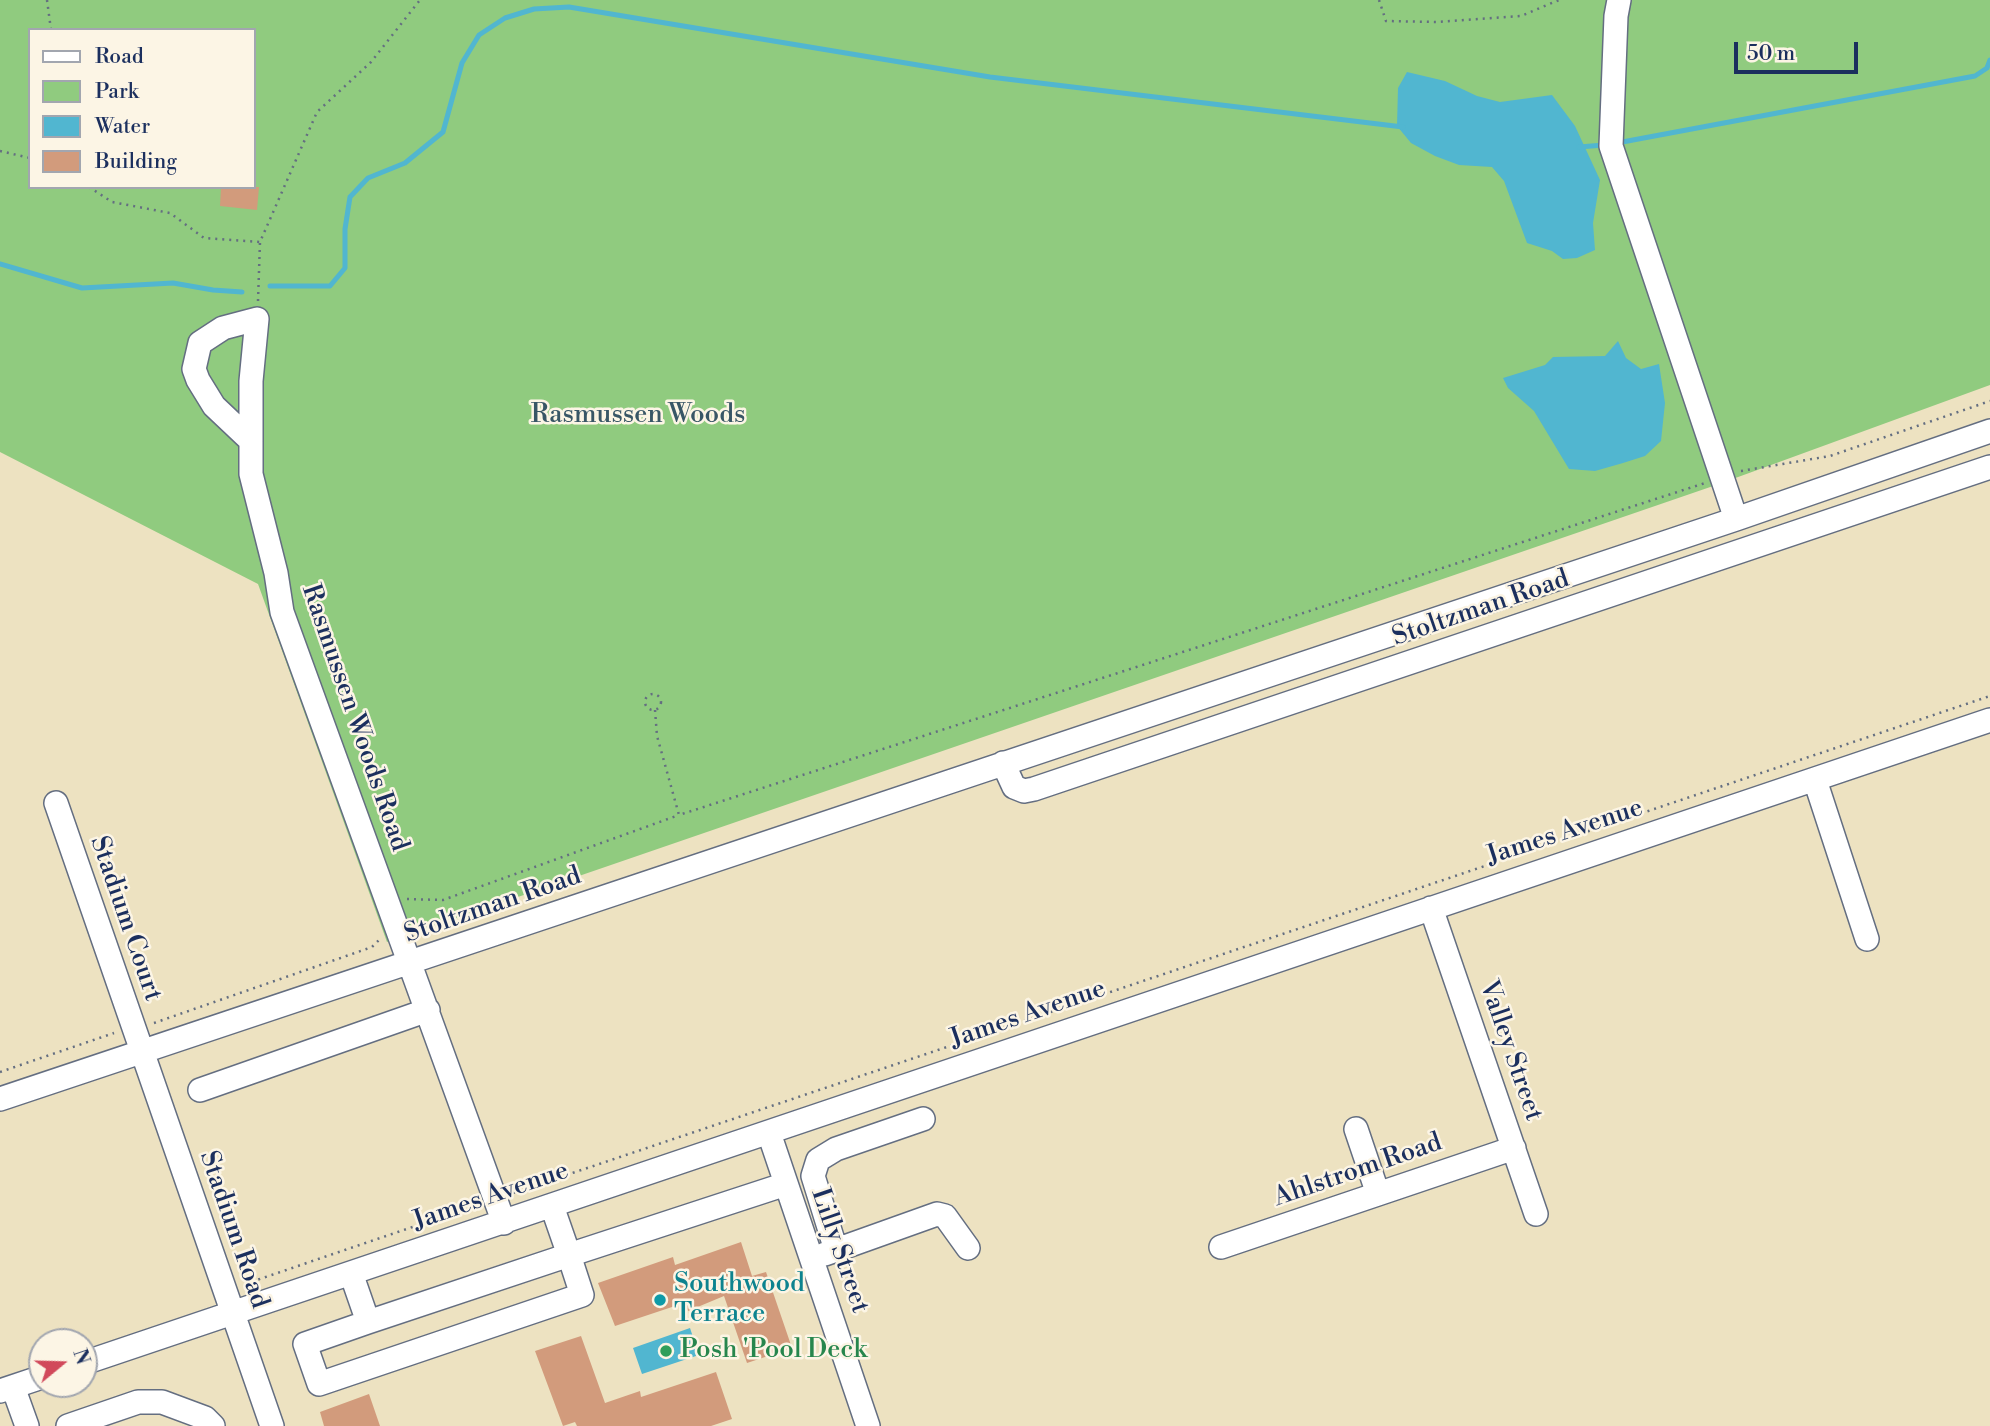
<!DOCTYPE html>
<style>
body{margin:0}
#map{position:relative;width:1990px;height:1426px;overflow:hidden;background:#ede2c1;font-family:"Libre Bodoni",serif}
canvas{display:block}
.legend{position:absolute;left:28px;top:28px;width:228px;height:161px;box-sizing:border-box;background:#fcf5e5;border:2px solid #a2a6af;margin:0;padding:9px 12px;list-style:none;font-size:21px;color:#1b2f5e}
.legend li{display:flex;align-items:center;gap:14px;height:35px}
.legend b{width:35px;border:2px solid #a2a6af}
.north{position:absolute;left:28px;top:1328px;width:70px;height:70px;box-sizing:border-box;background:#fcf5e5;border:2px solid #a2a6af;border-radius:50%;rotate:71deg;font-size:19px;font-weight:700;line-height:28px;text-align:center;color:#1b2f5e}
.north::after{content:'';display:block;margin:auto;width:24px;height:32px;background:#d1495b;clip-path:polygon(50% 0,100% 100%,50% 72%,0 100%)}
.scale{position:absolute;left:1734px;top:42px;width:124px;height:32px;box-sizing:border-box;border:4px solid #1b2f5e;border-top:0;padding-left:9px;font-size:21px;line-height:24px;white-space:nowrap;color:#1b2f5e;-webkit-text-stroke:5px #fcf5e5;paint-order:stroke}
</style>
<div id="map">
<canvas width="1990" height="1426"></canvas>
<ul class="legend">
<li><b style="height:9px;background:#fff"></b>Road</li>
<li><b style="height:19px;background:#90cb7f"></b>Park</li>
<li><b style="height:19px;background:#51b6d0"></b>Water</li>
<li><b style="height:19px;background:#d29b7c"></b>Building</li>
</ul>
<div class="north">N</div>
<div class="scale">50 m</div>
</div>
<script>
const ctx = document.querySelector('canvas').getContext('2d');
ctx.lineJoin = 'round';
function fillPath(path, color) {
  ctx.fillStyle = color;
  ctx.fill(path, 'evenodd');
}
function toPath(rows) {
  const path = new Path2D();
  for (const r of rows) {
    if (r.length === 3) {
      path.moveTo(r[0] + r[2], r[1]);
      path.arc(r[0], r[1], r[2], 0, 2 * Math.PI);
      continue;
    }
    path.moveTo(r[0], r[1]);
    for (let i = 2; i < r.length; i += 2) path.lineTo(r[i], r[i + 1]);
  }
  return path;
}
function trace(path, color, width, dash) {
  ctx.strokeStyle = color;
  ctx.lineWidth = width;
  ctx.lineCap = dash ? 'butt' : 'round';
  ctx.setLineDash(dash || []);
  ctx.stroke(path);
}
function drawText(font, color, halo, rows, align = 'center') {
  ctx.font = font + ' "Libre Bodoni",serif';
  ctx.lineWidth = 5;
  ctx.setLineDash([]);
  ctx.textBaseline = 'middle';
  ctx.strokeStyle = halo;
  ctx.fillStyle = color;
  for (const [text, x, y, turn = 0] of rows) {
    ctx.save();
    ctx.translate(x, y);
    ctx.rotate((+turn || 0) * Math.PI / 180);
    ctx.textAlign = isNaN(turn) ? turn : align;
    if (halo) ctx.strokeText(text, 0, 0);
    ctx.fillText(text, 0, 0);
    ctx.restore();
  }
}
fillPath(toPath([
 [0,0,1990,0,1990,385,1719,484,387,942,258,584,0,452],
 [30,30,254,30,254,187,30,187]
]), '#90cb7f');
fillPath(toPath([
 [1407,72,1445,81,1477,96,1500,102,1552,95,1575,126,1600,180,1593,223,1595,250,1577,258,1563,259,1552,251,1527,243,1504,181,1492,167,1459,165,1435,156,1411,143,1397,126,1398,88],
 [1618,341,1626,358,1641,369,1659,364,1665,403,1661,441,1645,456,1623,463,1595,471,1569,469,1534,411,1508,388,1503,378,1545,365,1553,357,1605,356],
 [690,1328,699,1355,642,1374,633,1348]
]), '#51b6d0');
trace(toPath([
 [1617,143,1975,76,1987,68,1990,60],
 [1579,147,1604,145],
 [0,264,82,288,173,283,213,290,242,292],
 [270,286,330,286,345,268,345,229,350,197,368,178,405,163,443,132,462,63,479,35,505,18,534,9,569,7,990,77,1403,127]
]), '#51b6d0', 5);
fillPath(toPath([
 [221,187,259,187,257,210,220,206],
 [741,1242,752,1276,766,1272,792,1348,747,1363,724,1296,688,1311,684,1303,615,1326,598,1283,673,1257,675,1265],
 [581,1336,605,1403,640,1391,641,1397,716,1372,732,1419,711,1426,577,1426,575,1422,563,1426,535,1351],
 [369,1394,380,1426,324,1426,320,1412]
]), '#d29b7c');
const minor = toPath([
 [1619,0,1616,16,1611,146,1736,519],
 [251,441,214,406,198,380,194,369,200,343,223,328,257,319,251,381,251,474,276,573,282,612,504,1223],
 [1003,763,1014,787,1024,791,1034,789,1990,467],
 [1815,780,1867,939],
 [56,803,272,1426],
 [1431,908,1536,1214],
 [200,1090,428,1010],
 [0,1099,1736,519,1990,431],
 [1356,1129,1378,1194],
 [769,1133,868,1426],
 [552,1206,569,1255,582,1295,319,1384,305,1344,368,1322,569,1255,786,1184],
 [1221,1247,1514,1148],
 [836,1250,813,1176,818,1160,836,1149,923,1119],
 [825,1254,937,1214,945,1216,968,1248],
 [351,1273,368,1322],
 [84,1363,1990,720],
 [13,1387,27,1426],
 [0,1391,42,1377],
 [68,1426,138,1402,162,1402,205,1418,213,1426]
]);
trace(minor, '#646e81', 26);
trace(toPath([
 [47,0,51,30],
 [1379,0,1386,21,1437,22,1521,16,1559,0],
 [0,151,30,158],
 [89,187,112,202,170,213,204,238,260,242],
 [258,301,260,242,317,112,371,62,420,0],
 [1741,471,1830,456,1990,401],
 [653,702,8],
 [655,710,657,736,679,815,1705,483],
 [407,899,443,900,679,815],
 [154,1023,372,947,380,939],
 [0,1072,114,1033],
 [513,1193,1990,696],
 [245,1284,477,1205]
]), '#646e81', 2.5, [2, 5]);
trace(minor, '#fff', 23);
for (const [x, y, r, color] of [
 [660,1300,7,"#0f9aa8"],
 [666,1351,7,"#2e9e5b"]
]) {
  const dot = new Path2D();
  dot.arc(x, y, r, 0, 2 * Math.PI);
  ctx.fillStyle = color;
  ctx.fill(dot);
  trace(dot, '#fcf5e5', 2.5);
}
drawText('26px', '#385666', '#fcf5e5', [
 ["Rasmussen Woods",638,416]
]);
drawText('26px', '#1b2f5e', '#fcf5e5', [
 ["Stoltzman Road",1481,609,-19],
 ["Rasmussen Woods Road",354,718,71],
 ["James Avenue",1565,833,-18],
 ["Stoltzman Road",493,906,-19],
 ["Stadium Court",125,919,71],
 ["James Avenue",1028,1015,-19],
 ["Valley Street",1510,1051,71],
 ["Ahlstrom Road",1358,1171,-19],
 ["James Avenue",491,1197,-19],
 ["Stadium Road",233,1230,71],
 ["Lilly Street",839,1251,71]
]);
drawText('26px', '#0d838f', '#fcf5e5', [
 ["Southwood",674,1285],
 ["Terrace",674,1315]
], 'left');
drawText('26px', '#27864d', '#fcf5e5', [
 ["Posh 'Pool Deck",680,1351]
], 'left');
</script>
